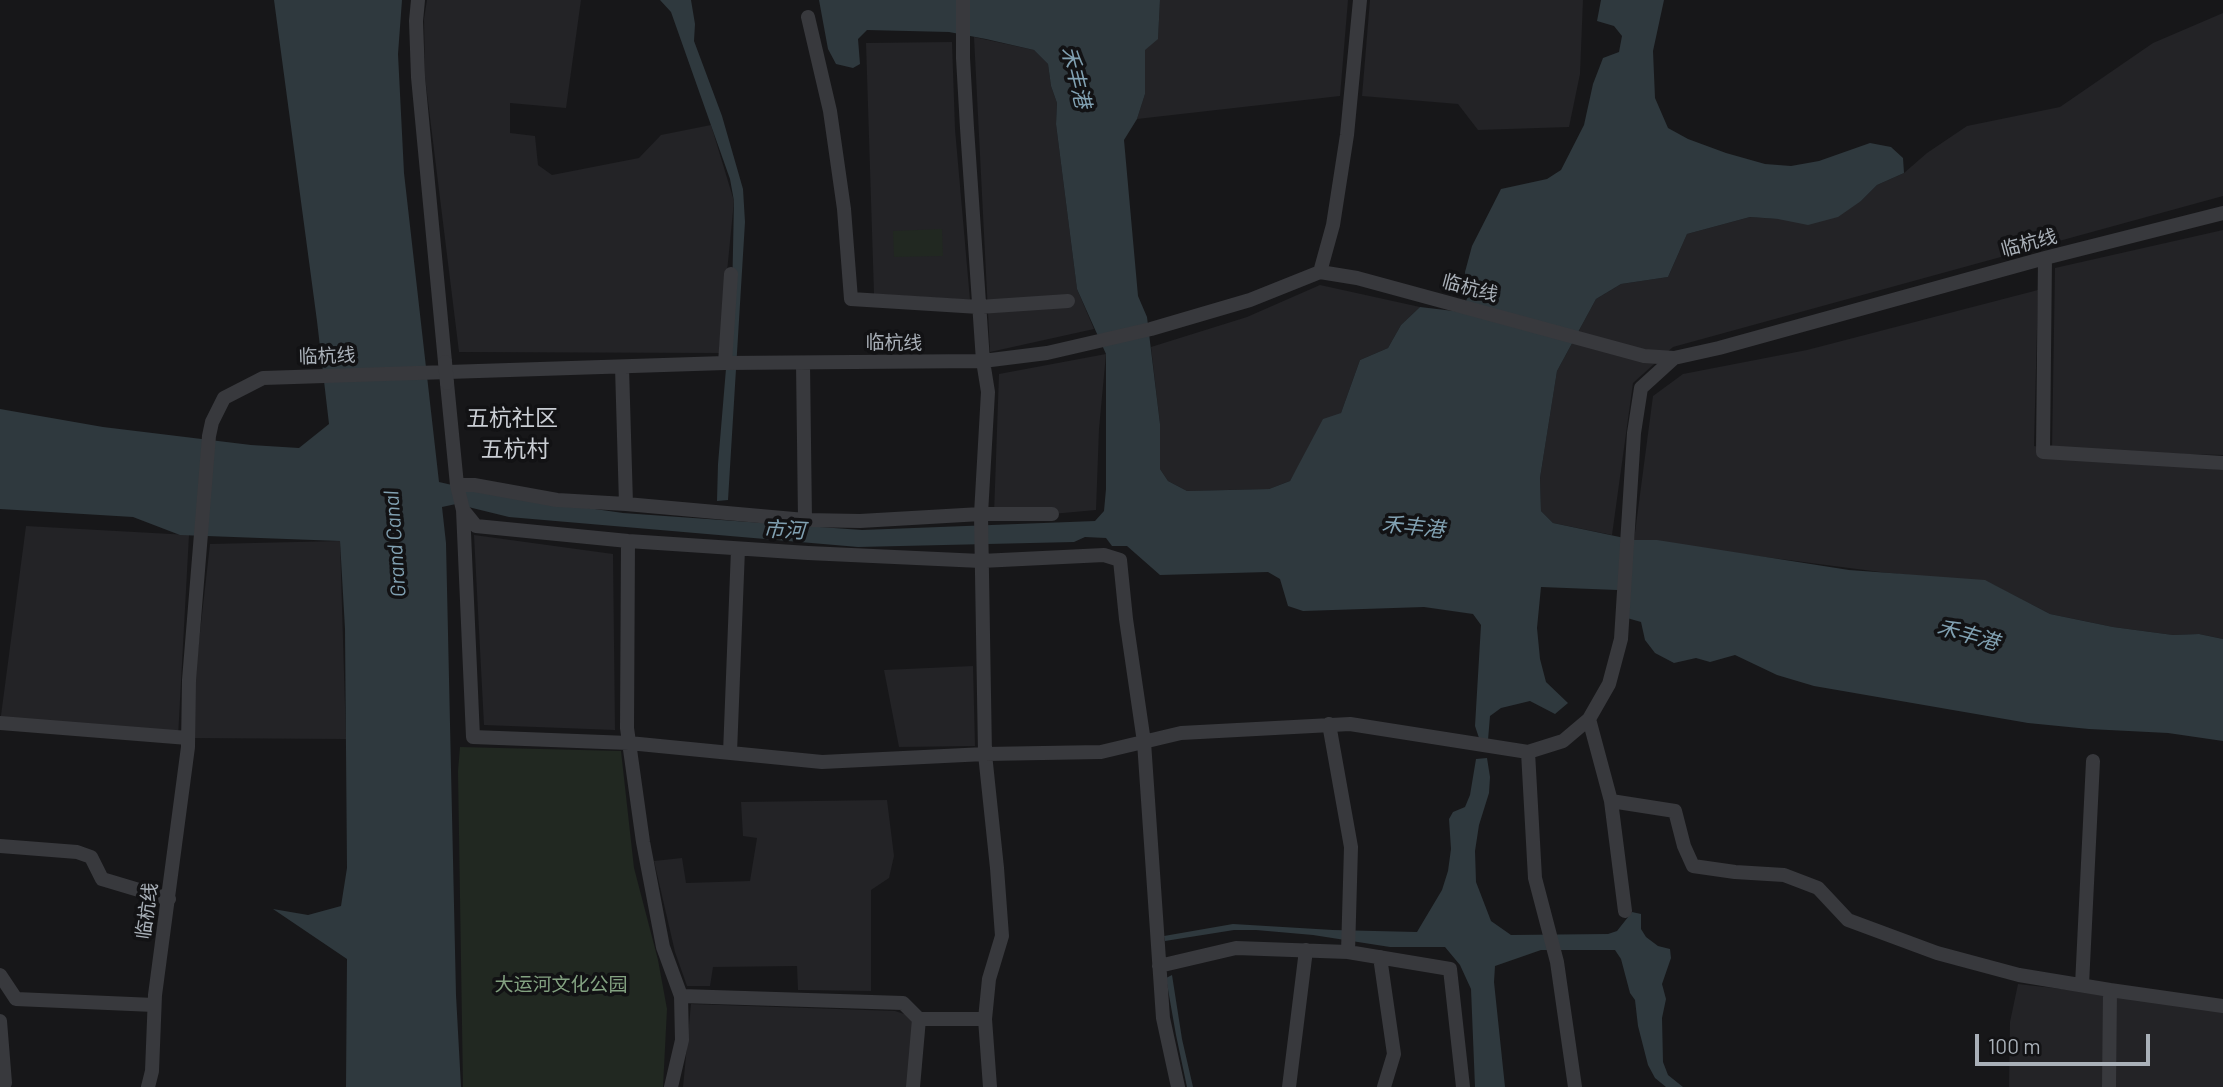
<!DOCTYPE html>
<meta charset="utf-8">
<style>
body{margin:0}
#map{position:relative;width:2223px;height:1087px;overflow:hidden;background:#171719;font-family:Barlow,sans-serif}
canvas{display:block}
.scale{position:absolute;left:1975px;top:1034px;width:175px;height:32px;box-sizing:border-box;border:4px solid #a9b0b8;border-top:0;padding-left:9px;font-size:21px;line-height:24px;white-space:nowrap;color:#a9b0b8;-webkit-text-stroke:5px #121214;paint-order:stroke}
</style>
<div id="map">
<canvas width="2223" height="1087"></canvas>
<div class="scale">100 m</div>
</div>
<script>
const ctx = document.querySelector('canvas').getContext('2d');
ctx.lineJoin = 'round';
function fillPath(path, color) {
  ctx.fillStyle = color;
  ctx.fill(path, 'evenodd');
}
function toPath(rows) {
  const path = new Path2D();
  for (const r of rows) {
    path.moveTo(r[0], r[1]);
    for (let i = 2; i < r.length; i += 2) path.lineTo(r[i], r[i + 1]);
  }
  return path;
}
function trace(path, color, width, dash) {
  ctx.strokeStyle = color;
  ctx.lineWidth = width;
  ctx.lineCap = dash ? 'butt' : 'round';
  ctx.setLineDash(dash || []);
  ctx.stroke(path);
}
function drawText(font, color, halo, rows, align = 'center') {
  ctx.font = font + ' Barlow,"Noto Sans SC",sans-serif';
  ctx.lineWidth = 7;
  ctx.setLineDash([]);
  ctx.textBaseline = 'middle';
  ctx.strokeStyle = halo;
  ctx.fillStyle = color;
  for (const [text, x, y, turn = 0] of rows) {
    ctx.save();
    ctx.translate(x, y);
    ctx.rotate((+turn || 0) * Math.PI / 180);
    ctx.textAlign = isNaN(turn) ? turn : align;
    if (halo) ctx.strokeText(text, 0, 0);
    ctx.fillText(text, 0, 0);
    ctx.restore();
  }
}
fillPath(toPath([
 [427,0,581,0,566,108,510,103,510,133,535,136,538,165,552,175,639,158,661,135,711,125,734,201,719,353,459,352,425,77,424,19],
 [1160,0,1348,0,1340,96,1137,119,1145,94,1145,49,1158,38],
 [1370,0,1583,0,1580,74,1569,127,1478,130,1458,104,1362,96],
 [2223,13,2223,196,1673,347,1633,383,1612,535,1553,523,1541,511,1540,478,1557,371,1596,299,1621,284,1668,277,1687,234,1750,217,1778,219,1861,201,1877,185,1904,173,1927,153,1967,126,2060,107,2153,43],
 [974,37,1034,50,1048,64,1051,86,1057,103,1056,124,1077,289,1094,329,990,352],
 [952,42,955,129,970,300,874,294,866,43],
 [2223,230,2223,455,2065,451,2223,470,2223,639,2199,634,2173,635,2113,627,2050,614,1992,584,1880,572,1634,540,1653,396,1683,374,1807,350,2038,290,2034,446,2052,449,2055,268],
 [1320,285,1420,307,1401,325,1388,348,1360,360,1341,413,1308,451,1290,481,1269,489,1187,491,1168,481,1160,469,1160,424,1151,347,1247,317],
 [1106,354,1099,429,1096,510,1052,514,994,514,999,374],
 [26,526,189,535,178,737,0,723],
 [474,535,613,554,615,730,484,725],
 [340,541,346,739,188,738,210,544],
 [973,666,975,746,899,747,884,670],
 [887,800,894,856,889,878,871,890,871,991,798,990,797,966,713,967,710,986,687,986,675,952,654,861,682,858,686,883,750,881,757,838,743,836,741,802],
 [2018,984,2223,1007,2223,1087,2009,1087,2010,1022],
 [691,1004,895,1011,919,1019,907,1087,683,1087]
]), '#232326');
fillPath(toPath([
 [942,229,943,256,894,257,893,231],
 [460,747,621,751,634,868,658,960,667,1009,663,1087,463,1087,458,771]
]), '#212821');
fillPath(toPath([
 [274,0,402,0,398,54,404,173,439,482,496,495,623,513,862,530,1095,521,1104,511,1106,489,1106,354,1077,289,1056,124,1057,103,1051,86,1048,64,1034,50,986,39,949,32,867,30,858,39,860,64,853,68,836,64,828,49,819,0,1160,0,1158,39,1145,50,1145,94,1137,119,1124,140,1138,296,1147,317,1160,424,1160,469,1168,481,1187,491,1269,489,1290,481,1323,419,1341,413,1360,360,1388,348,1401,325,1420,307,1462,312,1468,296,1465,272,1472,246,1501,189,1547,179,1561,170,1584,125,1593,84,1603,58,1619,52,1622,36,1614,26,1597,21,1601,0,1664,0,1653,51,1655,98,1668,128,1688,139,1726,153,1765,164,1791,166,1819,161,1870,143,1891,147,1903,158,1904,173,1877,185,1861,201,1838,217,1808,225,1778,219,1750,217,1687,234,1668,277,1621,284,1596,299,1557,371,1540,478,1541,511,1553,523,1634,540,1657,540,1849,570,1985,580,2050,614,2113,627,2173,635,2199,634,2223,639,2223,741,2168,733,2089,729,2028,723,1814,686,1777,675,1735,655,1710,662,1696,658,1674,663,1655,653,1645,640,1641,622,1627,618,1629,599,1617,590,1541,587,1537,628,1540,659,1546,682,1568,703,1555,714,1530,701,1501,708,1490,716,1488,740,1479,738,1475,726,1481,625,1473,614,1424,607,1303,611,1288,606,1280,579,1268,572,1160,575,1127,546,1112,546,1106,538,1085,537,1074,542,858,547,509,517,456,504,442,507,446,543,456,995,461,1087,346,1087,347,959,273,909,308,915,341,906,347,868,345,629,340,541,180,535,133,517,0,509,0,409,103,427,251,445,299,448,329,424,317,321],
 [660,0,691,0,695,24,694,41,722,116,743,189,745,222,728,500,717,501,718,464,732,297,734,201,730,179,671,12],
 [1487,758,1490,777,1489,793,1479,825,1475,851,1476,882,1491,921,1511,935,1608,934,1617,931,1632,912,1641,914,1641,929,1646,937,1658,946,1670,949,1671,958,1662,984,1666,999,1662,1018,1663,1062,1668,1075,1683,1087,1666,1087,1655,1078,1648,1065,1638,1026,1635,1000,1630,993,1621,959,1615,950,1541,950,1495,966,1494,982,1505,1087,1475,1087,1471,989,1460,965,1445,947,1390,947,1313,935,1256,930,1234,930,1165,941,1164,936,1233,924,1333,930,1417,932,1442,890,1448,871,1451,849,1449,819,1453,812,1465,807,1470,795,1476,759],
 [1172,975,1182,1039,1193,1087,1187,1087,1176,1035,1166,978]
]), '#2f393e');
trace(toPath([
 [418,0,416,21,418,77,445,362],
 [808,17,830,111,844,209,851,299,979,307,1068,301],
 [2045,258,2043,452,2223,463],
 [1320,272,1333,225,1347,135,1360,0],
 [725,363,731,274],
 [803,363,805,520],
 [622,367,626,504],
 [447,383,457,485,463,510,473,737,629,743,822,762,985,754,1101,752,1181,733,1350,724,1528,752,1563,741,1589,719,1609,684,1621,639,1634,433,1641,388,1674,358],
 [457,485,474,485,557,500,626,504,805,520,860,521,981,514,1052,514],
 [463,510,476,526,628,541,808,553,981,561,1104,555,1120,560,1126,619,1144,742,1163,1018,1178,1087],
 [628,541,627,728,643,842,663,947,681,996,682,1040,671,1087],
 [1589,719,1611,801,1625,911],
 [0,723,188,738],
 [1329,724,1351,847,1348,952],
 [1528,752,1535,878,1557,962,1575,1087],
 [730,753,738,549],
 [1611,801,1675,811,1684,846,1693,866,1735,872,1784,875,1818,888,1848,920,1937,953,2019,975,2110,990],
 [0,846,77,852,91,857,102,879,169,899],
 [1380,957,1394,1054,1384,1087],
 [1159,966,1236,948,1348,952,1450,969,1463,1087],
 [0,975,16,999,154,1005],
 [2082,985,2093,761],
 [681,996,903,1003,919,1019,913,1087],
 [919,1019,985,1019,989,979,1002,936,997,868,985,754,981,514,988,392,983,361,967,128,963,58,963,0],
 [985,1019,990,1087],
 [0,1021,5,1083,0,1082],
 [148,1087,152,1071,155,995,188,747,189,680,209,436,212,422,224,398,263,378,725,363,983,361,1047,353,1151,329,1250,300,1320,272,1357,278,1644,356,1674,358,1719,348,2045,258,2223,213],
 [1289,1087,1306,950],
 [2109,1087,2110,990,2223,1006]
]), '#38393d', 14);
trace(toPath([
 [445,362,447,383]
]), '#38393d', 14);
drawText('19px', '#a9b0b8', '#121214', [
 ["临杭线",2029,243,-15],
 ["临杭线",1470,288,15],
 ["临杭线",894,343],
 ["临杭线",327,356,-2],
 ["临杭线",147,911,-82]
]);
drawText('19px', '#83a281', '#121214', [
 ["大运河文化公园",561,985]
]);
drawText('italic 21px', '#81a1b2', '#121214', [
 ["禾丰港",1076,77,76],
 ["禾丰港",1413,527,6],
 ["市河",784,530,3],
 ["Grand Canal",395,544,-94],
 ["禾丰港",1968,635,16]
]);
drawText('23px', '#caced4', '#121214', [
 ["五杭社区",512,418],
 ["五杭村",515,449]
]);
</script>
